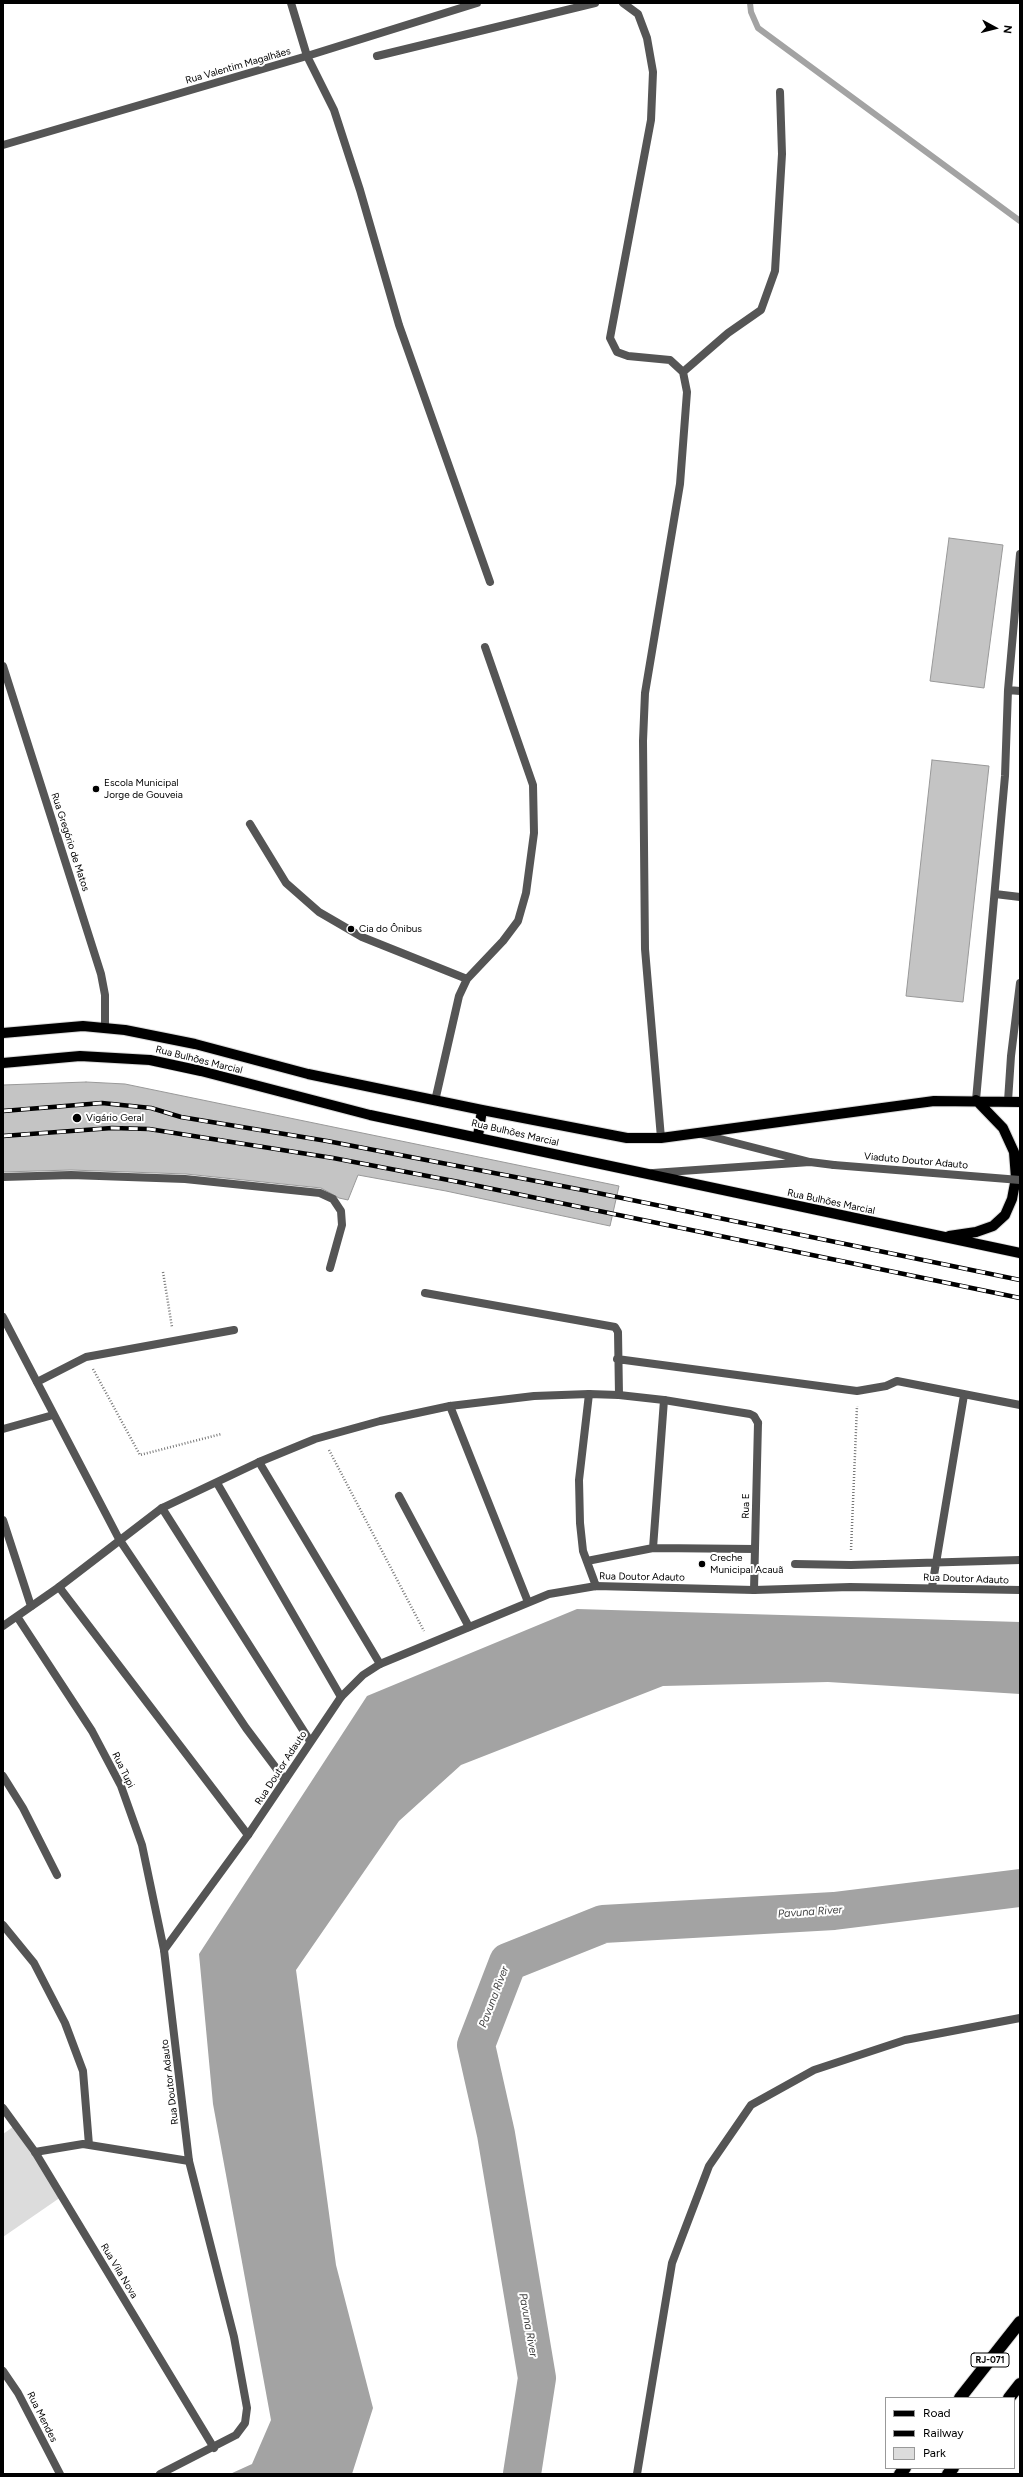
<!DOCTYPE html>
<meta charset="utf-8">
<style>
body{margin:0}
#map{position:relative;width:1023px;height:2477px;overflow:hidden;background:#fff;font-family:Figtree,sans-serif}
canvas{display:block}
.frame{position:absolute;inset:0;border:4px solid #000;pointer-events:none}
.legend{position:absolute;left:885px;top:2397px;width:130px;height:72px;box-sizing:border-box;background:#fff;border:1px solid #999;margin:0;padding:5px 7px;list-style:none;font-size:12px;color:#000}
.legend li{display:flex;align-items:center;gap:8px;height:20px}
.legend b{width:20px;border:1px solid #999}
.north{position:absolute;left:975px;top:8px;width:40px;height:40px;-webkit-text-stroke:3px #fff;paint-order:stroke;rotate:97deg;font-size:11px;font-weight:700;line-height:16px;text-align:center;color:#000}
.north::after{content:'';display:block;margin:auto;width:14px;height:18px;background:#000;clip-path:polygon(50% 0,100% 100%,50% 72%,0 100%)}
</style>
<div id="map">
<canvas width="1023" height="2477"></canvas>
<div class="frame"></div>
<ul class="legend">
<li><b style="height:5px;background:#000"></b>Road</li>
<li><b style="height:5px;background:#000"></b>Railway</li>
<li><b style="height:11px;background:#dcdcdc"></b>Park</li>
</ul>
<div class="north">N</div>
</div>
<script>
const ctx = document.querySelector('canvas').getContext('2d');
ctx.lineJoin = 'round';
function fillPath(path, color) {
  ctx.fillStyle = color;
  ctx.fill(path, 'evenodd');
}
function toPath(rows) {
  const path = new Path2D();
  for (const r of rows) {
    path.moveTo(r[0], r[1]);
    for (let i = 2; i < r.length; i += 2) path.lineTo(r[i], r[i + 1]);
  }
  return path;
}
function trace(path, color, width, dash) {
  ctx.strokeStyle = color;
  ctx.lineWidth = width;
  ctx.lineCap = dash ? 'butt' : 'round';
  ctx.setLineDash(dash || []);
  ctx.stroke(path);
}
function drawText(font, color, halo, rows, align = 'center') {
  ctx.font = font + ' Figtree,sans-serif';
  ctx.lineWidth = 4;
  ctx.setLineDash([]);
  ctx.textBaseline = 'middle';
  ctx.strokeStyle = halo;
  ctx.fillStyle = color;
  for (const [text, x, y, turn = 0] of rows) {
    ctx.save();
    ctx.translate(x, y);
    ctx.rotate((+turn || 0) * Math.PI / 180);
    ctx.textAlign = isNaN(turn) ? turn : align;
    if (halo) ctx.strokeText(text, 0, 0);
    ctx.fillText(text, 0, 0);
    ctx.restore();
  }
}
fillPath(toPath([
 [13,2127,61,2197,3,2237,3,2134]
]), '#dcdcdc');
fillPath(toPath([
 [577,1609,1020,1622,1020,1694,828,1682,663,1686,461,1765,399,1821,296,1970,336,2265,373,2408,352,2474,230,2474,252,2464,271,2420,213,2104,199,1954,367,1696]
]), '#a3a3a3');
trace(toPath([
 [750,3,751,12,758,28,1020,221]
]), '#a3a3a3', 6);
trace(toPath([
 [522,2474,537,2378,496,2134,476,2045,508,1962,603,1924,834,1911,1020,1888]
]), '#a3a3a3', 38);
const building = toPath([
 [949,538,1003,545,984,688,930,681,949,538],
 [932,760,989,766,963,1002,906,996,932,760],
 [86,1082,125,1084,619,1186,610,1226,446,1191,358,1175,348,1200,339,1198,321,1188,186,1174,71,1170,3,1172,3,1085,86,1082]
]);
fillPath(building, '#c4c4c4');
trace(building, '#999', 1);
const primary = toPath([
 [3,1033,83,1026,125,1030,195,1044,308,1074,482,1110,627,1138,661,1138,934,1101,1020,1102],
 [3,1063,80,1056,150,1060,201,1071,370,1115,1020,1253],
 [478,1136,482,1110],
 [949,1236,976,1232,993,1226,1005,1215,1012,1199,1016,1178,1014,1152,1003,1128,976,1100]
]);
const motorway = toPath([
 [960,2398,1020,2322],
 [1009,2398,1020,2384],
 [900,2474,905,2468],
 [948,2474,953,2468]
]);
trace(primary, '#dbdbdb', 12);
trace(motorway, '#dbdbdb', 14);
trace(toPath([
 [163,1272,172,1327],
 [93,1369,140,1455,221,1434],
 [329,1450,424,1631],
 [851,1550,857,1406]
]), '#777', 2.5, [1, 2]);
trace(toPath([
 [623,3,638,14,647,38,653,72,651,120,610,338,617,352,628,356,670,360,683,372,687,392,680,484,645,693,643,741,645,949,661,1138],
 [377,56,595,3],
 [683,372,728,333,761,310,775,271,782,154,780,92],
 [1008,690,1020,691],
 [250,824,286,883,319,912,362,937,467,979],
 [995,894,1020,897],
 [976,1100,1005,776,1008,690,1020,554],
 [435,1101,459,996,467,979,503,941,518,921,526,893,534,833,533,785,485,647],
 [1008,1101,1011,1056,1020,983],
 [425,1293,615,1327,618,1332,619,1395],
 [617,1359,857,1391,886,1386,897,1381,1020,1405],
 [37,1382,86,1357,234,1330],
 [589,1394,579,1480,580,1523,583,1551,596,1586],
 [450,1406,528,1602],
 [3,1429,53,1415],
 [259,1462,380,1664],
 [217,1483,341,1697],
 [399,1496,469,1627],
 [162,1508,310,1741],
 [3,1520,31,1606],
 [119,1539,246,1728,285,1780],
 [653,1548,664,1400],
 [587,1561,653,1548,755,1549],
 [795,1564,851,1565,1020,1560],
 [59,1587,248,1835],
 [932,1587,964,1395],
 [754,1590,758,1423],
 [18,1618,92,1731,121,1786,142,1845,164,1950],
 [3,1776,23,1808,57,1875],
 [3,1925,34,1963,65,2023,83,2071,89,2145],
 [35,2152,83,2144,189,2161],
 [3,2371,18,2393,60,2474]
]), '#555', 8);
trace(toPath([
 [291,3,307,56,334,110,360,190,399,325,490,582],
 [3,145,307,56,477,3],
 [701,1134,810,1162,834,1165],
 [653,1173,810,1162],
 [3,1177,71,1175,185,1179,320,1193,333,1199,341,1211,342,1225,330,1268],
 [3,1317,119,1539],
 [3,1626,59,1587,162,1508,259,1462,315,1439,380,1421,450,1406,534,1396,589,1394,619,1395,664,1400,750,1414,754,1416,758,1423],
 [3,2108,35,2152,214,2448],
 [160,2474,236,2435,245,2423,247,2408,234,2337,189,2161,164,1950,248,1835,341,1697,363,1675,380,1664,549,1594,596,1586,754,1590,850,1587,1020,1590],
 [637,2474,672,2263,709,2166,751,2105,814,2070,905,2040,1020,2018]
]), '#555', 8);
trace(toPath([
 [3,666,101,974,105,995,105,1027]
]), '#555', 8);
trace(primary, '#000', 10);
trace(motorway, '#000', 12);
const rail = toPath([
 [3,1111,102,1103,151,1108,181,1117,327,1141,588,1191,1020,1280],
 [3,1136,112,1128,149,1129,333,1158,459,1182,1020,1298]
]);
trace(rail, '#000', 4.5);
trace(rail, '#fff', 3, [9]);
trace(toPath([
 [834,1165,1020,1180]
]), '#555', 8);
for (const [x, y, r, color] of [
 [96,789,4,"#000"],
 [351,929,4,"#000"],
 [77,1118,5,"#000"],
 [702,1564,4,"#000"]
]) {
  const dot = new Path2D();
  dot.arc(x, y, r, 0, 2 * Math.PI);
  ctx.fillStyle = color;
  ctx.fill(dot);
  trace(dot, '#fff', 1.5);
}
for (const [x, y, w] of [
 [990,2360,38]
]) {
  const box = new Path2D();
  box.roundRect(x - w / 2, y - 7, w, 14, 3);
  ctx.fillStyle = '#fff';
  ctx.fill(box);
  trace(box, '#000', 1);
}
drawText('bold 9px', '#000', null, [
 ["RJ-071",990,2360]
]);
drawText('10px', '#000', '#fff', [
 ["Rua Valentim Magalhães",238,66,-16],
 ["Rua Gregório de Matos",70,842,72],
 ["Rua Bulhões Marcial",199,1060,14],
 ["Rua Bulhões Marcial",515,1133,13],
 ["Viaduto Doutor Adauto",916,1161,5],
 ["Rua Bulhões Marcial",831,1202,12],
 ["Rua E",746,1506,-89],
 ["Rua Doutor Adauto",642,1577,1],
 ["Rua Doutor Adauto",966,1579,2],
 ["Rua Doutor Adauto",281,1768,-57],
 ["Rua Tupi",123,1770,64],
 ["Rua Doutor Adauto",170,2082,-97],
 ["Rua Vila Nova",119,2271,59],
 ["Rua Mendes",42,2417,63]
]);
drawText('10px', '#000', '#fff', [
 ["Escola Municipal",104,783],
 ["Jorge de Gouveia",104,795],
 ["Cia do Ônibus",359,929],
 ["Vigário Geral",86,1118],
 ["Creche",710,1558],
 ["Municipal Acauã",710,1570]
], 'left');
drawText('italic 11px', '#444', '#fff', [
 ["Pavuna River",810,1912,-4],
 ["Pavuna River",494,1997,-69],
 ["Pavuna River",528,2325,80]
]);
</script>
